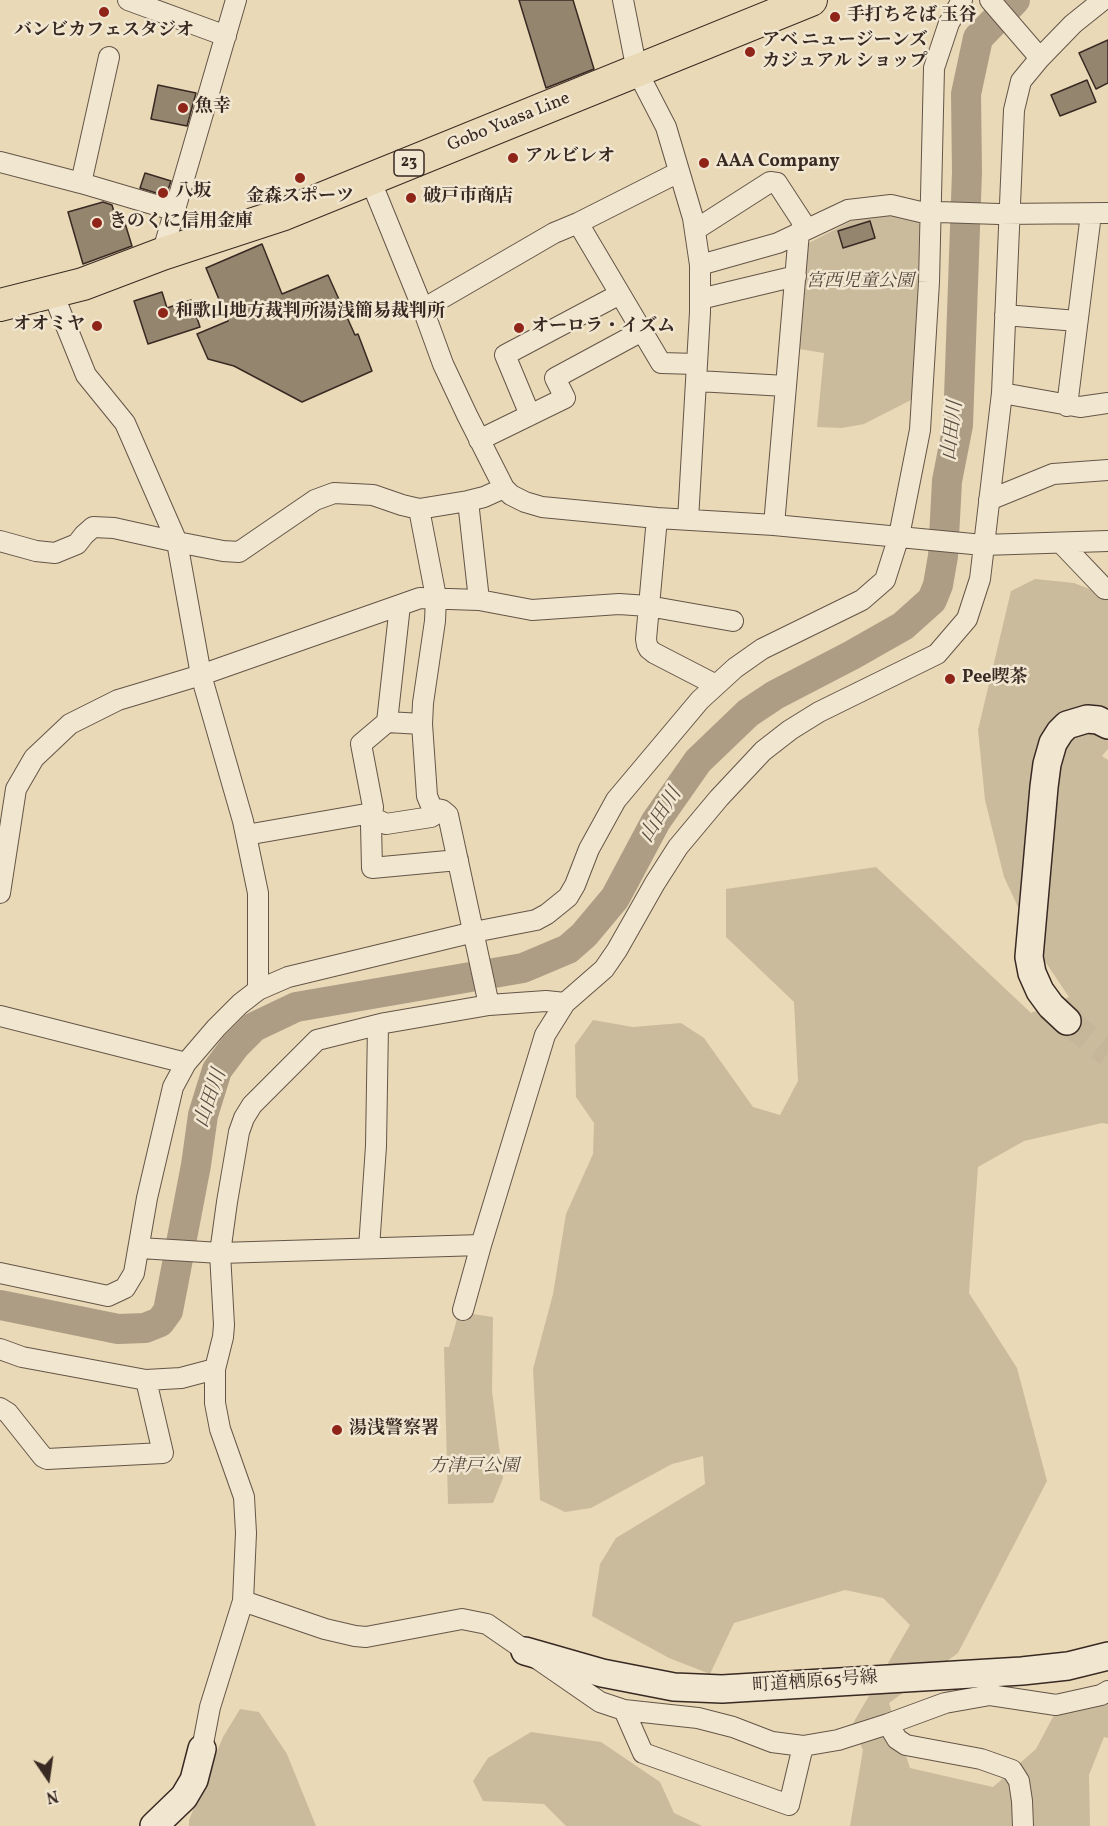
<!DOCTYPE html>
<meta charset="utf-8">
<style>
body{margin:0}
#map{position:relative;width:1108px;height:1826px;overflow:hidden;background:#e9d9b6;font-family:Vollkorn,serif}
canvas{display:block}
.north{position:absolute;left:18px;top:1748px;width:60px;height:60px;-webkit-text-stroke:4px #f1e6d0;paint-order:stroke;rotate:167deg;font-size:16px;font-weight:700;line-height:24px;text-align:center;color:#382923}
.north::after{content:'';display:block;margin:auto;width:21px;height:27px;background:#382923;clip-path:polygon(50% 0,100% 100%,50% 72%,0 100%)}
</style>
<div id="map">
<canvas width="1108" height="1826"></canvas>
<div class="north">N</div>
</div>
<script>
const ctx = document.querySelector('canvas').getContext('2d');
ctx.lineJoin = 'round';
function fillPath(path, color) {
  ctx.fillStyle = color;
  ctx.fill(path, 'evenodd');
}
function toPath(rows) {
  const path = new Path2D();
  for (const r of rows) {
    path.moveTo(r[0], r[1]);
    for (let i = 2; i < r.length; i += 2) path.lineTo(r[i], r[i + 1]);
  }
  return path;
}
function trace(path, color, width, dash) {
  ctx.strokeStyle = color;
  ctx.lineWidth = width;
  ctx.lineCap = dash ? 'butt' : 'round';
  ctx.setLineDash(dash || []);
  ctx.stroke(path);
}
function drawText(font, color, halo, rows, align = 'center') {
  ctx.font = font + ' Vollkorn,"Noto Serif JP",serif';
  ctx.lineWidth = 5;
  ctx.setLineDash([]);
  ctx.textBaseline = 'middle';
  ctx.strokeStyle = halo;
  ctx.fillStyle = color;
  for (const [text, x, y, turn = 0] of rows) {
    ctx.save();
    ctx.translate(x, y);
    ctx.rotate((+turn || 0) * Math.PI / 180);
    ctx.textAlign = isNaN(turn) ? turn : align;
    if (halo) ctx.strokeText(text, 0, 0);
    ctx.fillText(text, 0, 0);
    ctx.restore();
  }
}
fillPath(toPath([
 [892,214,914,216,920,224,918,313,913,399,864,424,842,428,817,427,824,353,799,349,803,246,861,216],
 [1035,579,1074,583,1108,596,1108,749,1102,756,1108,760,1108,1124,1102,1123,1024,1141,978,1167,969,1293,1017,1368,1047,1481,958,1653,889,1703,910,1768,993,1787,1036,1749,1054,1715,1108,1699,1108,1738,1104,1737,1089,1775,1090,1826,850,1826,863,1750,852,1725,910,1625,883,1598,845,1590,734,1623,710,1674,669,1658,592,1616,600,1564,616,1538,705,1484,703,1456,672,1464,591,1508,565,1512,540,1500,533,1369,553,1294,566,1214,593,1154,594,1123,576,1097,575,1045,593,1020,633,1027,681,1023,704,1038,753,1107,780,1115,798,1081,794,1002,726,937,726,889,876,867,1031,1013,1069,997,1040,954,1004,877,985,800,978,730,1011,591],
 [459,1312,493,1317,492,1391,503,1478,493,1503,448,1504,444,1347,449,1347],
 [240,1709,259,1712,287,1754,316,1826,189,1826,189,1820,223,1737],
 [531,1732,601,1742,660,1782,674,1813,702,1826,566,1826,544,1804,483,1801,473,1781,488,1758]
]), '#cbbb9d');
trace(toPath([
 [0,1305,118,1329,145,1328,160,1322,168,1311,196,1165,203,1115,217,1070,235,1046,254,1027,296,1007,523,968,568,949,584,935,615,898,656,821,698,761,748,713,775,695,852,655,903,626,932,600,938,585,943,556,947,481,958,425,967,172,966,94,978,38,1015,0]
]), '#ad9d84', 30);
const building = toPath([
 [519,0,573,0,594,69,546,88,519,0],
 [1108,40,1108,83,1096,89,1079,53,1108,40],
 [1087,80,1096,102,1060,116,1051,95,1087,80],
 [158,85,196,93,187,126,151,119,158,85],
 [145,173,171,181,166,196,140,188,145,173],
 [103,202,112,205,117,222,124,220,132,246,83,264,68,212,103,202],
 [870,221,875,238,843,248,838,231,870,221],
 [262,244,282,294,328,275,355,335,358,334,372,371,302,402,234,366,208,359,197,334,228,321,206,268,262,244],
 [162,292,167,308,191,300,200,327,148,344,134,301,162,292]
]);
fillPath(building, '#94856f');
trace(building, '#382923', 1.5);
trace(toPath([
 [1067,1021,1108,1053]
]), '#c6b699', 27, [27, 14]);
const street = toPath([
 [128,0,226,36],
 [623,0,637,71,666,127,693,218,700,265,700,312,688,520],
 [990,0,1040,58],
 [0,162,81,183,176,211],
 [370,179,423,309,443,364,467,415,504,488,511,495,525,502,542,507,657,518,774,525,983,545,1108,541],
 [81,183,109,57],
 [578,223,661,363,697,364],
 [695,230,770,182,777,183,807,229],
 [162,254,236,0],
 [700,265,778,243,848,210,891,205,929,214,938,212,999,214,1108,213],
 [52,291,86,375,125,423,177,542,201,675,243,821,258,893,258,990],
 [700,299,796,276],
 [423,309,554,233,578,223,679,172],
 [1005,315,1077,321],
 [697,381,786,386,774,525],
 [786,386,799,232],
 [1002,393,1080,407,1108,403],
 [1067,406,1091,214],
 [530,415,505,355,620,294],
 [479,440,565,398,555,378,642,331],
 [989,500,1053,474,1108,470],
 [468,501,479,600],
 [419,509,436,597,435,621,423,703,422,724,427,796,432,808,442,810,448,815,489,1005],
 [657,518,646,639,647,645,649,649,654,653,716,685],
 [0,541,36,551,55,553,77,544,84,535,93,527,114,528,177,542,223,551,239,552,315,500,334,493,373,495,402,505,419,509,468,501,484,497,504,488],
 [1061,543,1105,589,1108,589],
 [400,605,387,722,361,744,373,807,371,825,372,868,458,860],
 [387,722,422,724],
 [246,835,366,814,386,824,431,817,442,810],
 [0,893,16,789,34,758,70,724,118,700,201,675,420,598,479,600,532,610,619,604,648,606,733,621],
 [0,1016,186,1063],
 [140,1248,220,1253,481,1245,545,1035,565,1003,604,969,617,950,655,883,678,847,719,798,763,751,790,730,819,712,937,654,967,619,980,579,1002,393,1014,110,1021,81,1040,58,1073,24,1103,0],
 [369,1248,376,1146,378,1025],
 [0,1273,108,1296,125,1288,134,1273,147,1198,173,1087,186,1063,216,1028,240,1004,258,990,288,977,474,932,536,920,547,914,568,897,575,885,589,849,616,800,700,700,735,668,762,649,862,600,885,580,899,536,920,430,929,282,934,68,949,23,962,0],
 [463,1310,481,1245],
 [0,1349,22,1357,146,1380,181,1378,215,1369],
 [0,1408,8,1413,43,1457,47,1459,163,1453,146,1380],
 [243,1601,325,1629,355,1636,366,1637,462,1619,487,1624,600,1702,624,1710,698,1718,733,1727,772,1742,803,1746,838,1740,888,1724,945,1703,990,1695,1056,1705,1101,1695,1108,1691],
 [624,1710,643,1753,789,1805,803,1746],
 [888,1724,897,1739,906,1745,981,1759,1012,1770,1019,1781,1022,1801,1023,1826],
 [202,1749,210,1707,243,1601,246,1533,244,1497,220,1429,215,1403,215,1369,223,1337,224,1325,220,1253,227,1202,239,1132,244,1118,252,1105,317,1040,385,1023,489,1005,546,1001,565,1003]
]);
const secondary = toPath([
 [1067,1021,1051,1006,1040,991,1032,973,1029,957,1044,787,1047,764,1053,743,1060,732,1067,725,1087,719,1098,720,1108,725],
 [525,1651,602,1673,674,1687,722,1689,1022,1671,1068,1666,1108,1656],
 [154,1826,184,1797,194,1780,202,1749]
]);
const primary = toPath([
 [0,305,83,284,162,254,284,214,811,0]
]);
trace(street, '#645548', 22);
trace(secondary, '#382923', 30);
trace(primary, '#382923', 34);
trace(street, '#f1e6d0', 20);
trace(secondary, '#f1e6d0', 27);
trace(primary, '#e9d9b6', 32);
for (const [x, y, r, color] of [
 [104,12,6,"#8f2418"],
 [835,17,6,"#8f2418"],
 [750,52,6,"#8f2418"],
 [183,108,6,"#8f2418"],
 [513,158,6,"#8f2418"],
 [704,163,6,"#8f2418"],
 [300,178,6,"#8f2418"],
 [163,193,6,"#8f2418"],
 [411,198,6,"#8f2418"],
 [97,223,6,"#8f2418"],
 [163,313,6,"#8f2418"],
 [97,326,6,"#8f2418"],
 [519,328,6,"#8f2418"],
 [950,679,6,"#8f2418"],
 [337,1430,6,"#8f2418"]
]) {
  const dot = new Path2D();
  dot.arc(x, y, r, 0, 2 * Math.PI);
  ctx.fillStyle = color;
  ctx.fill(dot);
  trace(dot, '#f1e6d0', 2);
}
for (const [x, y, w] of [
 [409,163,30]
]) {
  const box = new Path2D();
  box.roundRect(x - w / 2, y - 13, w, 26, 4.5);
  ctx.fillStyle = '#f1e6d0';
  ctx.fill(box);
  trace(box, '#382923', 1.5);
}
drawText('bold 16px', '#382923', null, [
 ["23",409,163]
]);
drawText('bold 18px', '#382923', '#f1e6d0', [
 ["手打ちそば 玉谷",847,17],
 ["バンビカフェスタジオ",104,32,"center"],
 ["アベ ニュージーンズ",762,42],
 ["カジュアル ショップ",762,63],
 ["魚幸",195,108],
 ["アルビレオ",525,158],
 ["AAA Company",716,163],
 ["八坂",175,193],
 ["金森スポーツ",300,198,"center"],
 ["破戸市商店",423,198],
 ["きのくに信用金庫",109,223],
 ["和歌山地方裁判所湯浅簡易裁判所",175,313],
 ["オオミヤ",85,326,"right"],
 ["オーロラ・イズム",531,328],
 ["Pee喫茶",962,679],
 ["湯浅警察署",349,1430]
], 'left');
drawText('18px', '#382923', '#f1e6d0', [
 ["Gobo Yuasa Line",509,123,-22],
 ["町道栖原65号線",815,1683,-4]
]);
drawText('italic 18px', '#55463b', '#f1e6d0', [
 ["宮西児童公園",860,283],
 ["方津戸公園",474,1468]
]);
drawText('italic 20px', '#5b4c40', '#f1e6d0', [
 ["山田川",954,431,-83],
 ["山田川",662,816,-58],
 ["山田川",212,1099,-71]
]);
</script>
